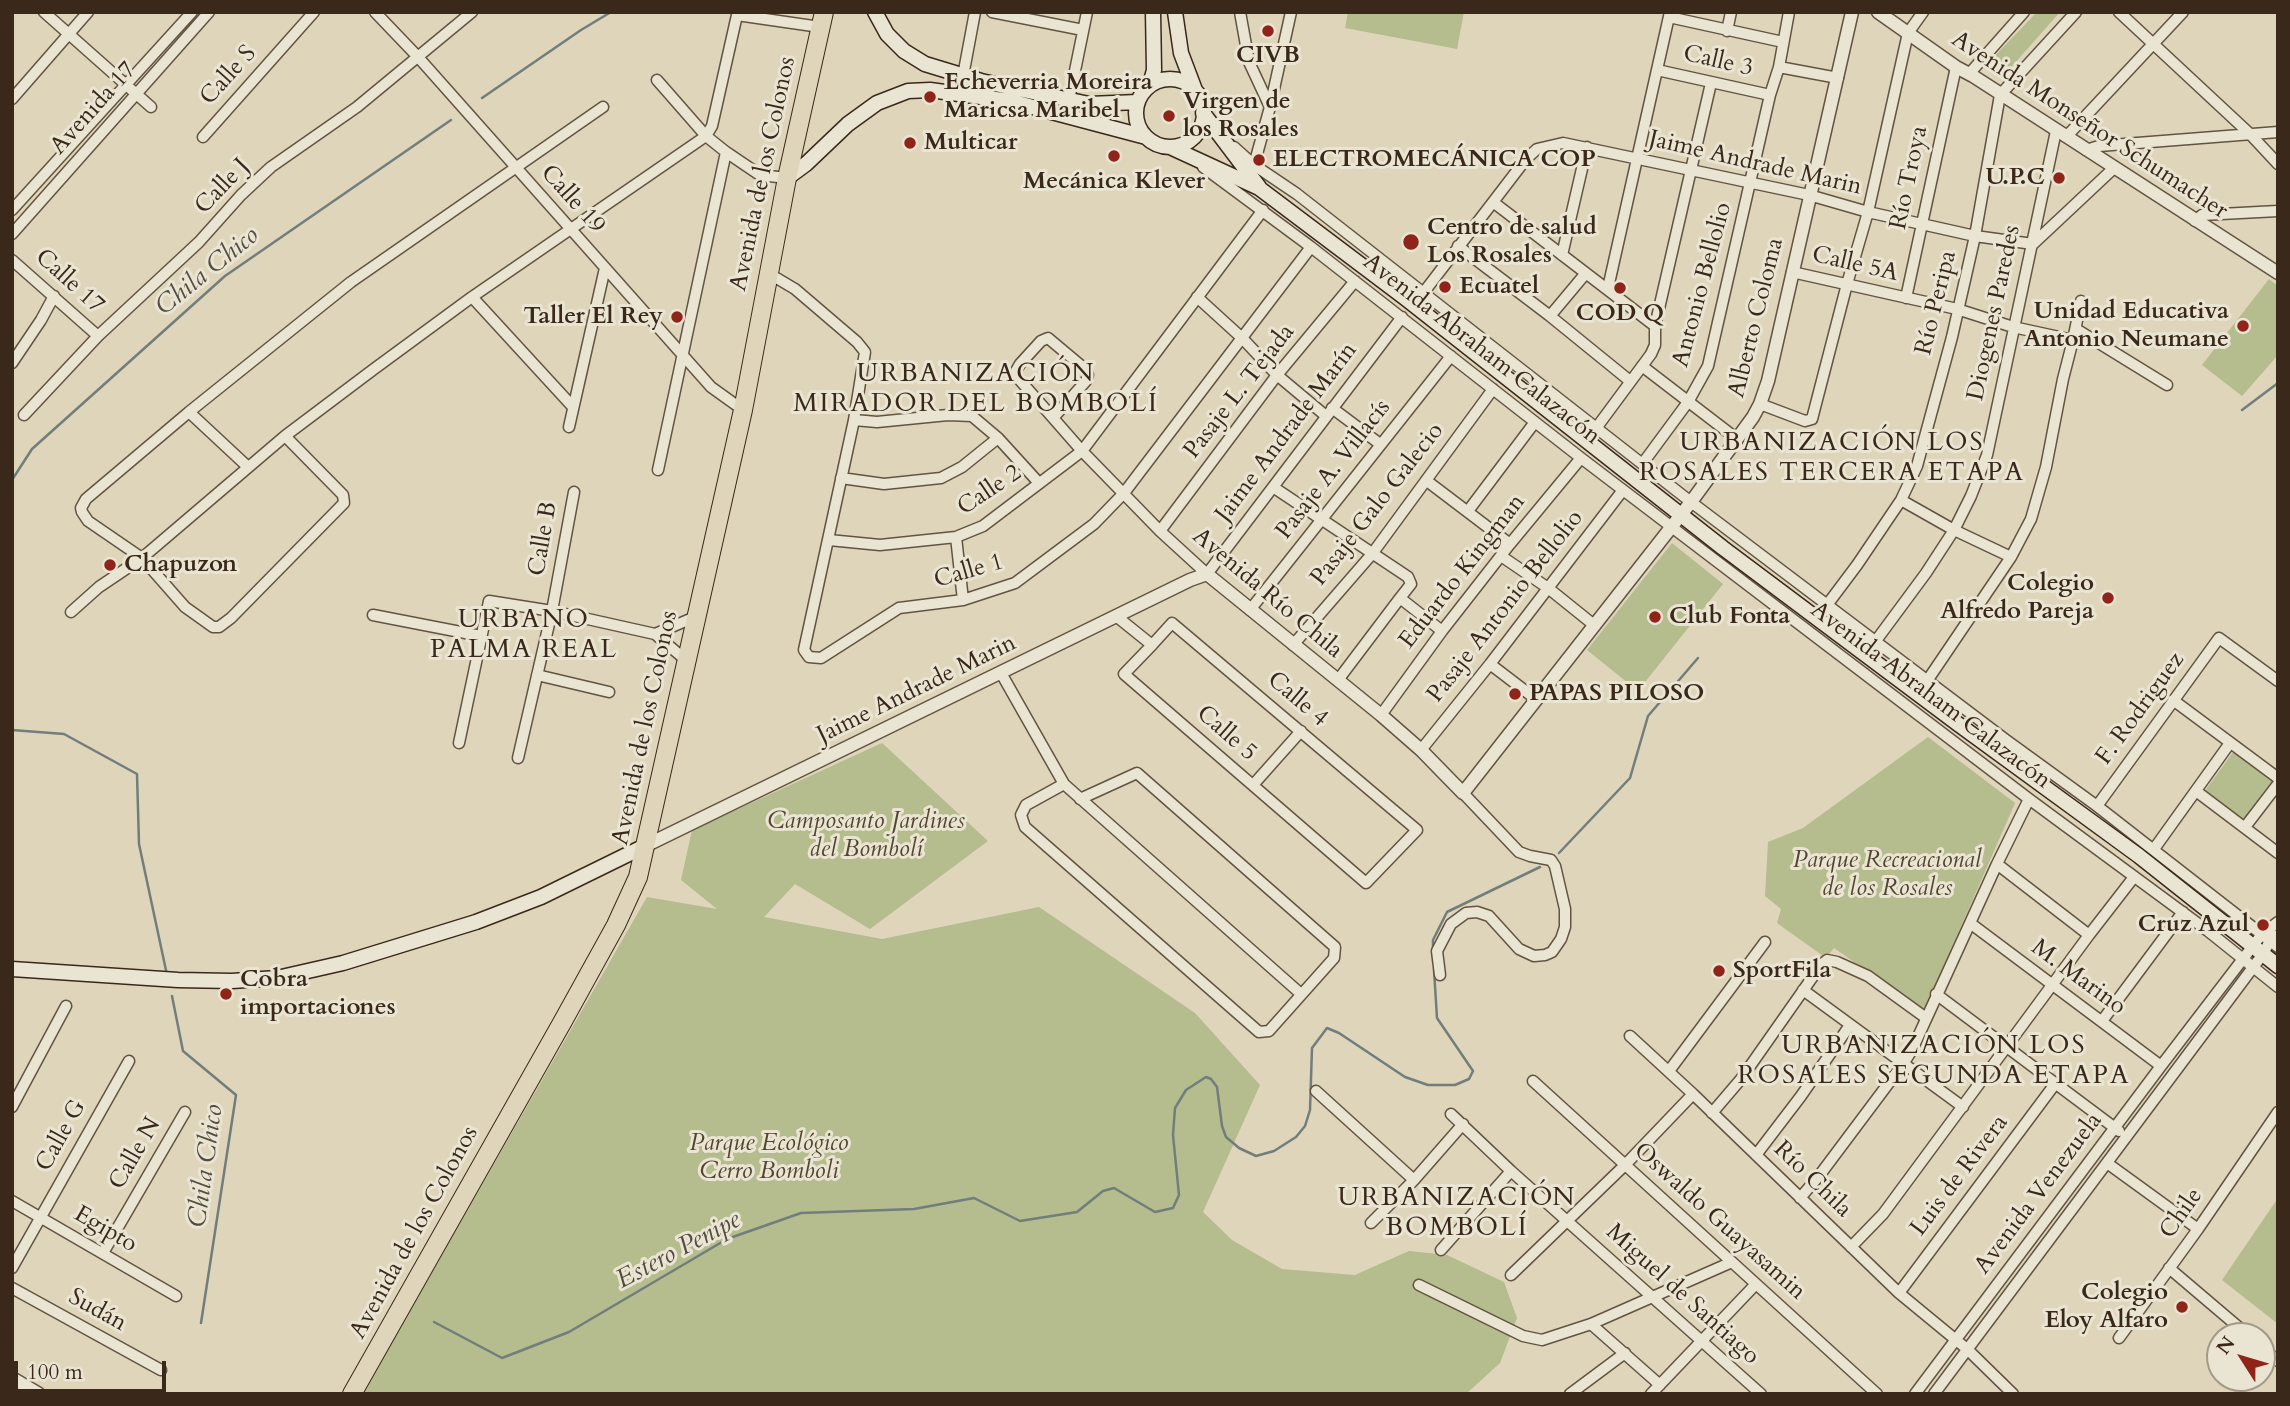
<!DOCTYPE html>
<meta charset="utf-8">
<style>
body{margin:0}
#map{position:relative;width:2290px;height:1406px;overflow:hidden;background:#ded5bb;font-family:Cardo,serif}
canvas{display:block}
.frame{position:absolute;inset:0;border:14px solid #3a291a;pointer-events:none}
.north{position:absolute;left:2206px;top:1322px;width:70px;height:70px;box-sizing:border-box;background:#eae4d3;border:2px solid #a49989;border-radius:50%;rotate:307deg;font-size:19px;font-weight:700;line-height:28px;text-align:center;color:#3a291a}
.north::after{content:'';display:block;margin:auto;width:24px;height:32px;background:#8f2418;clip-path:polygon(50% 0,100% 100%,50% 72%,0 100%)}
.scale{position:absolute;left:14px;top:1361px;width:152px;height:32px;box-sizing:border-box;border:4px solid #3a291a;border-top:0;padding-left:9px;font-size:21px;line-height:24px;white-space:nowrap;color:#3a291a;-webkit-text-stroke:5px #eae4d3;paint-order:stroke}
</style>
<div id="map">
<canvas width="2290" height="1406"></canvas>
<div class="frame"></div>
<div class="north">N</div>
<div class="scale">100 m</div>
</div>
<script>
const ctx = document.querySelector('canvas').getContext('2d');
ctx.lineJoin = 'round';
function fillPath(path, color) {
  ctx.fillStyle = color;
  ctx.fill(path, 'evenodd');
}
function toPath(rows) {
  const path = new Path2D();
  for (const r of rows) {
    if (r.length === 3) {
      path.moveTo(r[0] + r[2], r[1]);
      path.arc(r[0], r[1], r[2], 0, 2 * Math.PI);
      continue;
    }
    path.moveTo(r[0], r[1]);
    for (let i = 2; i < r.length; i += 2) path.lineTo(r[i], r[i + 1]);
  }
  return path;
}
function trace(path, color, width, dash) {
  ctx.strokeStyle = color;
  ctx.lineWidth = width;
  ctx.lineCap = dash ? 'butt' : 'round';
  ctx.setLineDash(dash || []);
  ctx.stroke(path);
}
function drawText(font, color, halo, rows, align = 'center') {
  ctx.font = font + ' Cardo,serif';
  ctx.lineWidth = 6;
  ctx.setLineDash([]);
  ctx.textBaseline = 'middle';
  ctx.strokeStyle = halo;
  ctx.fillStyle = color;
  for (const [text, x, y, turn = 0] of rows) {
    ctx.save();
    ctx.translate(x, y);
    ctx.rotate((+turn || 0) * Math.PI / 180);
    ctx.textAlign = isNaN(turn) ? turn : align;
    if (halo) ctx.strokeText(text, 0, 0);
    ctx.fillText(text, 0, 0);
    ctx.restore();
  }
}
fillPath(toPath([
 [1348,12,1464,12,1457,49,1345,28],
 [2037,12,2060,12,2006,73,1990,61],
 [2269,279,2278,286,2278,355,2242,396,2202,365],
 [1672,543,1723,584,1638,691,1587,650],
 [1928,737,2015,803,1924,1011,1834,948,1826,958,1777,923,1781,909,1765,896,1768,842,1803,828],
 [882,743,988,841,870,929,795,884,764,917,882,939,1039,907,1195,1013,1260,1085,1203,1212,1232,1240,1282,1269,1355,1275,1409,1251,1447,1255,1504,1282,1517,1318,1500,1363,1466,1394,362,1394,647,897,717,909,681,880,692,830],
 [2234,751,2273,780,2243,820,2204,792],
 [2278,1198,2278,1324,2222,1280]
]), '#b5bc8d');
trace(toPath([
 [482,98,581,30,611,12],
 [2242,410,2278,383],
 [12,480,32,449,225,276,451,120],
 [12,730,64,734,137,774,139,844,167,975],
 [1559,853,1630,778,1648,716,1698,658],
 [1433,949,1433,940,1447,912,1540,867],
 [172,996,183,1051,236,1095,201,1323],
 [434,1322,502,1358,569,1332,727,1239,801,1213,914,1209,974,1198,1020,1221,1077,1212,1103,1191,1114,1188,1155,1212,1173,1208,1179,1195,1173,1135,1175,1108,1186,1090,1206,1077,1211,1079,1217,1087,1222,1126,1226,1137,1239,1148,1256,1156,1274,1151,1296,1137,1305,1126,1310,1110,1312,1048,1327,1028,1339,1033,1405,1077,1428,1085,1455,1085,1469,1079,1473,1071,1437,1018,1434,970]
]), '#727e7b', 2.5);
const minor = toPath([
 [44,12,151,107],
 [375,12,418,57,711,387,743,410],
 [992,12,1083,30],
 [1240,12,1249,62,1270,107],
 [2119,12,2250,134,2278,164],
 [1669,17,1783,42],
 [1727,31,1731,12],
 [1779,67,1838,78],
 [1657,70,1770,95],
 [1969,74,2024,12],
 [963,76,975,12],
 [657,80,706,136,726,152,760,175,787,178],
 [12,99,88,12],
 [1069,100,1087,12],
 [203,137,314,12],
 [2066,137,2183,12],
 [1234,147,1254,165,1297,194,1691,502,2006,740,2097,806,2278,947],
 [2086,150,2099,146,2278,132],
 [1254,165,1270,107,1291,12],
 [1203,167,1311,247,1581,458,2029,799,2208,931,2278,987],
 [1493,202,1655,326],
 [12,210,192,12],
 [2195,221,2202,215,2278,211],
 [12,234,209,12],
 [1458,246,1550,316,1630,381],
 [1562,255,1587,147],
 [12,260,98,336],
 [1792,272,1957,309,2013,327,2073,340,2081,301],
 [768,273,795,289,857,342,865,352,854,420,804,650,809,657,821,658,899,608,963,600,1015,583,1094,524,1124,493,1311,247],
 [1608,288,1670,12],
 [1424,292,1526,159,1537,149,1563,143,1809,195,1868,212,1975,236,2033,244,2114,168],
 [472,297,573,407],
 [1197,297,1242,338,1277,375,1326,416],
 [1906,298,1956,67],
 [1550,316,1586,273],
 [2076,329,2167,385],
 [12,363,41,320,54,296],
 [1642,366,1737,439],
 [1760,404,1805,421,1812,419,1847,284,1868,212,1908,33,1923,12],
 [1332,408,1380,444],
 [189,412,248,467],
 [24,415,98,336,199,242,241,195,271,167,357,107,472,12],
 [1054,417,1086,381,1088,375,1085,369,1048,338,1041,341,1020,364,1016,371,1018,378,1082,451,1160,531,1207,574,1402,317],
 [854,420,877,422,948,415,972,416,998,438,1039,483],
 [569,427,605,268],
 [1597,427,1651,354,1655,345,1655,326,1711,83],
 [285,436,343,495,344,503,231,618,219,627,213,627,185,607,142,558,88,521,82,512,81,508,86,499,189,412,351,282,603,107],
 [1643,463,1688,402,1708,366,1770,95,1779,67,1789,12],
 [658,470,726,152],
 [841,478,884,484,941,478,962,467,998,438],
 [1427,481,1510,544],
 [1273,487,1408,577,1411,584,1400,598,1442,631],
 [1901,500,1954,530,2011,557],
 [1468,511,1535,422],
 [1160,531,1277,375,1355,281],
 [956,537,963,600],
 [829,540,880,545,956,537,983,526,1082,451,1263,210],
 [1501,556,1548,588,1594,625],
 [1827,605,1857,565,1901,500,1917,466,1952,337,1975,236,2000,95,2076,12],
 [1250,610,1451,356],
 [71,612,99,587,142,558,285,436,374,369,472,297,706,136,712,126,737,15,820,27],
 [373,615,481,636],
 [1116,616,1152,645,1124,674,1366,883,1417,830,1172,623,1152,645],
 [655,634,687,661],
 [1875,642,1926,573,1954,530,1971,496,1987,455,2056,131],
 [1293,645,1372,554,1493,389],
 [1490,664,1537,700],
 [1001,673,1064,784,1301,994],
 [537,675,609,692],
 [1338,680,1400,598],
 [1927,681,2011,557,2031,519,2046,467,2063,379,2073,340],
 [2173,700,2278,778],
 [1381,715,1442,631,1510,544,1581,458],
 [459,743,489,601,552,611,655,634,695,617],
 [1421,750,1490,664,1623,490],
 [518,758,552,611,574,492],
 [1064,784,1026,805,1021,815,1025,827,1259,1032,1269,1031,1334,958,1335,947,1137,773,1080,799],
 [1253,785,1301,731],
 [2196,791,2278,853],
 [2097,806,2219,638,2278,681],
 [2245,827,2278,784],
 [2154,849,2230,743],
 [1997,864,2089,935],
 [1970,923,2161,1066],
 [1440,975,1437,951,1451,924,1466,913,1477,912,1489,916,1519,949,1534,956,1545,955,1552,952,1561,939,1565,927,1565,909,1555,866,1551,860,1530,856,1519,852,1463,793],
 [1803,990,1963,1107],
 [1936,994,2119,1131],
 [2102,1021,2183,912],
 [1630,1036,1693,1094,1899,1293,1967,1349,2013,1394],
 [1669,1071,1765,942],
 [1533,1081,1877,1394],
 [1316,1091,1414,1180],
 [12,1107,66,1006],
 [1712,1113,1741,1079,1821,965,1827,960,1837,962,1868,976,1926,1018],
 [1451,1114,1511,1171,1761,1394],
 [1756,1155,1801,1096,1850,1025],
 [2107,1163,2198,1229],
 [1800,1198,1819,1176,1903,1064,1912,1050,1997,864,2029,799],
 [12,1201,176,1296],
 [1371,1223,1414,1180,1463,1124],
 [1851,1247,1883,1214,2089,935,2134,877],
 [1441,1250,1511,1171],
 [103,1253,185,1112],
 [12,1268,129,1061],
 [2169,1268,2249,1336],
 [1511,1275,1625,1165,1693,1094],
 [1419,1285,1523,1336,1542,1340,1591,1324,1732,1262],
 [12,1288,161,1370],
 [1899,1293,2055,1084],
 [1591,1324,1660,1385],
 [2119,1338,2198,1229,2278,1112],
 [2262,1348,2278,1361],
 [1570,1394,1625,1353],
 [1651,1394,1756,1284],
 [1915,1394,2161,1066,2262,934,2278,922],
 [1934,1394,2263,954,2273,935]
]);
const tertiary = toPath([
 [1878,12,1956,67,1973,76,2278,273],
 [647,845,1190,580,1207,574,1381,715,1421,750,1463,793,1691,502,1753,417,1760,404,1768,381,1852,12],
 [12,1378,39,1394],
 [12,1393,13,1394]
]);
const secondary = toPath([
 [875,12,887,34,904,51,925,64,981,81,1089,104,1138,102],
 [1175,12,1181,53,1195,90],
 [1170,113,34],
 [1150,85,1154,70,1153,12],
 [1203,113,1259,187],
 [1170,147,1259,188,1405,298,1723,548,1958,724,2139,856,2278,966],
 [787,178,806,164,848,124,877,103,908,91,930,90,1010,101,1146,137],
 [12,969,178,980,232,981,277,978,343,963,476,922,541,897,647,845]
]);
const trunk = toPath([
 [352,1394,563,1021,616,925,638,877,743,410,787,178,824,12]
]);
trace(minor, '#635442', 13);
trace(tertiary, '#635442', 15);
trace(secondary, '#3a291a', 17);
trace(trunk, '#3a291a', 20);
trace(minor, '#eae4d3', 10);
trace(tertiary, '#eae4d3', 12);
trace(secondary, '#eae4d3', 14);
trace(trunk, '#ded5bb', 18);
for (const [x, y, r, color] of [
 [1268,31,7,"#8f2418"],
 [930,97,7,"#8f2418"],
 [1169,116,7,"#8f2418"],
 [910,143,7,"#8f2418"],
 [1114,156,7,"#8f2418"],
 [1259,160,7,"#8f2418"],
 [2059,178,7,"#8f2418"],
 [1411,242,9,"#8f2418"],
 [1445,287,7,"#8f2418"],
 [1620,288,7,"#8f2418"],
 [677,317,7,"#8f2418"],
 [2243,326,7,"#8f2418"],
 [110,565,7,"#8f2418"],
 [2108,598,7,"#8f2418"],
 [1655,617,7,"#8f2418"],
 [1515,694,7,"#8f2418"],
 [2263,925,7,"#8f2418"],
 [1719,971,7,"#8f2418"],
 [226,994,7,"#8f2418"],
 [2182,1307,7,"#8f2418"]
]) {
  const dot = new Path2D();
  dot.arc(x, y, r, 0, 2 * Math.PI);
  ctx.fillStyle = color;
  ctx.fill(dot);
  trace(dot, '#eae4d3', 2.5);
}
drawText('bold 24px', '#3a291a', '#eae4d3', [
 ["CIVB",1268,56,"center"],
 ["Echeverria Moreira",944,83],
 ["Maricsa Maribel",944,111],
 ["Virgen de",1183,102],
 ["los Rosales",1183,130],
 ["Multicar",924,143],
 ["ELECTROMECÁNICA COP",1273,160],
 ["U.P.C",2045,178,"right"],
 ["Mecánica Klever",1114,182,"center"],
 ["Centro de salud",1427,228],
 ["Los Rosales",1427,256],
 ["Ecuatel",1459,287],
 ["Unidad Educativa",2229,312,"right"],
 ["Antonio Neumane",2229,340,"right"],
 ["COD Q",1620,314,"center"],
 ["Taller El Rey",663,317,"right"],
 ["Chapuzon",124,565],
 ["Colegio",2094,584,"right"],
 ["Alfredo Pareja",2094,612,"right"],
 ["Club Fonta",1669,617],
 ["PAPAS PILOSO",1529,694],
 ["Cruz Azul",2249,925,"right"],
 ["SportFila",1733,971],
 ["Cobra",240,980],
 ["importaciones",240,1008],
 ["Colegio",2168,1293,"right"],
 ["Eloy Alfaro",2168,1321,"right"]
], 'left');
drawText('24px', '#3a291a', '#eae4d3', [
 ["Calle 3",1718,62,13],
 ["Calle S",229,76,-48],
 ["Avenida 17",94,109,-48],
 ["Avenida Monseñor Schumacher",2089,126,33],
 ["Jaime Andrade Marin",1755,164,13],
 ["Avenida de los Colonos",764,174,-78],
 ["Río Troya",1910,178,-78],
 ["Calle J",223,187,-46],
 ["Calle 19",572,200,48],
 ["Calle 5A",1855,265,13],
 ["Calle 17",69,282,42],
 ["Antonio Bellolio",1703,285,-75],
 ["Río Peripa",1937,303,-76],
 ["Diogenes Paredes",1995,313,-78],
 ["Alberto Coloma",1757,318,-76],
 ["Avenida Abraham Calazacón",1481,350,38],
 ["Pasaje L. Tejada",1240,392,-52],
 ["Jaime Andrade Marín",1287,433,-53],
 ["Pasaje A. Villacís",1334,470,-52],
 ["Calle 2",990,491,-34],
 ["Pasaje Galo Galecio",1378,505,-52],
 ["Calle B",544,539,-80],
 ["Calle 1",969,572,-16],
 ["Eduardo Kingman",1463,572,-52],
 ["Avenida Río Chila",1267,594,40],
 ["Pasaje Antonio Bellolio",1506,607,-52],
 ["Jaime Andrade Marin",917,690,-26],
 ["Avenida Abraham Calazacón",1930,696,37],
 ["Calle 4",1297,700,40],
 ["F. Rodriguez",2141,709,-54],
 ["Avenida de los Colonos",646,728,-78],
 ["Calle 5",1226,734,41],
 ["M. Marino",2078,978,36],
 ["Calle G",62,1136,-61],
 ["Calle N",136,1154,-60],
 ["Luis de Rivera",1960,1176,-53],
 ["Río Chila",1812,1180,44],
 ["Avenida Venezuela",2039,1194,-53],
 ["Chile",2182,1214,-55],
 ["Oswaldo Guayasamin",1719,1222,42],
 ["Egipto",105,1230,30],
 ["Avenida de los Colonos",415,1233,-61],
 ["Miguel de Santiago",1682,1295,42],
 ["Sudán",97,1311,29]
]);
drawText('italic 24px', '#534631', '#eae4d3', [
 ["Camposanto Jardines",866,822],
 ["del Bombolí",866,850],
 ["Parque Recreacional",1887,861],
 ["de los Rosales",1887,889],
 ["Parque Ecológico",769,1144],
 ["Cerro Bomboli",769,1172]
]);
drawText('italic 26px', '#524c42', '#eae4d3', [
 ["Chila Chico",208,272,-39],
 ["Chila Chico",207,1166,-82],
 ["Estero Penipe",679,1251,-28]
]);
ctx.letterSpacing = '2px';
drawText('26px', '#3a291a', '#eae4d3', [
 ["URBANIZACIÓN",976,375],
 ["MIRADOR DEL BOMBOLÍ",976,405],
 ["URBANIZACIÓN LOS",1832,444],
 ["ROSALES TERCERA ETAPA",1832,474],
 ["URBANO",524,621],
 ["PALMA REAL",524,651],
 ["URBANIZACIÓN LOS",1934,1047],
 ["ROSALES SEGUNDA ETAPA",1934,1077],
 ["URBANIZACIÓN",1457,1199],
 ["BOMBOLÍ",1457,1229]
]);
ctx.letterSpacing = '0px';
</script>
